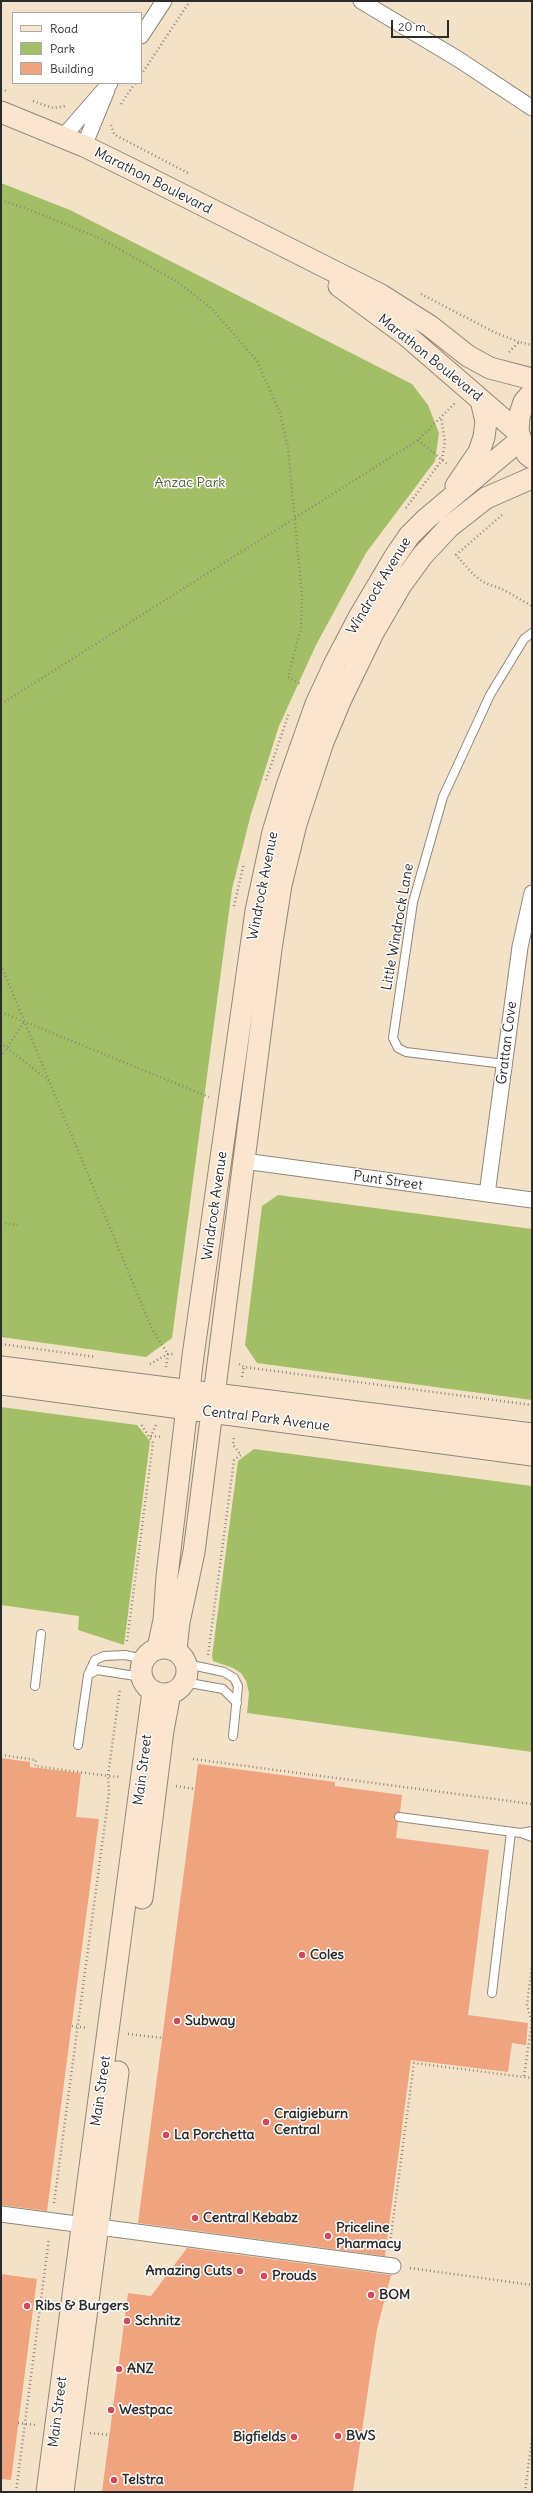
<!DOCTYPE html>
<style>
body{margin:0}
#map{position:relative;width:533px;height:2493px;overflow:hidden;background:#f4e2c8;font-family:Delius,sans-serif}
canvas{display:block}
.frame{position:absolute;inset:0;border:2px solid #2b2b2b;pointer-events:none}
.legend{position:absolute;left:12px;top:12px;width:130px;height:72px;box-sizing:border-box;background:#fff;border:1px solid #aaa;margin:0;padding:5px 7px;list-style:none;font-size:12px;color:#2b2b2b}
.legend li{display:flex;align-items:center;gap:8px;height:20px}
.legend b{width:20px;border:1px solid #aaa}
.scale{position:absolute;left:391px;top:20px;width:58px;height:18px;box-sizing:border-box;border:2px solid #2b2b2b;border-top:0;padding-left:5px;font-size:12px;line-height:14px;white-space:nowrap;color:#2b2b2b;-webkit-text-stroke:3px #fff;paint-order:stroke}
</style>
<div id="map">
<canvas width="533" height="2493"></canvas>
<div class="frame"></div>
<ul class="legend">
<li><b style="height:5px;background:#fbe5cf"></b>Road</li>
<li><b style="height:11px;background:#a2bf66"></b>Park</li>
<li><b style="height:11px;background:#efa37e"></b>Building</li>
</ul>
<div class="scale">20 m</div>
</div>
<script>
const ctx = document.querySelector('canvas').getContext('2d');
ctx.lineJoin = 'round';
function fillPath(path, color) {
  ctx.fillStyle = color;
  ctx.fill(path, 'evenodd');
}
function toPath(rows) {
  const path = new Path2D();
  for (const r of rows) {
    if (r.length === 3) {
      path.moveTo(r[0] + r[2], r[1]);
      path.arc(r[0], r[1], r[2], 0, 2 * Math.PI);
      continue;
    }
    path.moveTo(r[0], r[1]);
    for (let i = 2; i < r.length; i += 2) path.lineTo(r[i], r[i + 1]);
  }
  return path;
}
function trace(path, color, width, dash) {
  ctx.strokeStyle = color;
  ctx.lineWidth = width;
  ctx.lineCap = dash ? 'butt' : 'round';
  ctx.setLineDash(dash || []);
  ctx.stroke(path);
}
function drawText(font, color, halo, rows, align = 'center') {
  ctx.font = font + ' Delius,sans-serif';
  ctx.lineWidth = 3;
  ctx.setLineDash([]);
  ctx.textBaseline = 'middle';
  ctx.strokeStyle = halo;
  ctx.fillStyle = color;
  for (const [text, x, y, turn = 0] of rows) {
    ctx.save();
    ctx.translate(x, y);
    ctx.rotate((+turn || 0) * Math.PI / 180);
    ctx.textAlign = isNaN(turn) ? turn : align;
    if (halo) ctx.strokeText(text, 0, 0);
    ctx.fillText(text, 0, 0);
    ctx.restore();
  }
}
fillPath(toPath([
 [1,183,70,210,412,384,428,405,439,433,435,461,366,553,316,645,279,726,251,814,232,889,172,1338,146,1357,1,1337],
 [278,1195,532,1229,532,1400,257,1363,245,1345,262,1206],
 [1,1407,137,1425,150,1441,124,1645,78,1630,79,1616,1,1605],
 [254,1449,532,1486,532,1752,247,1713,249,1693,246,1681,241,1673,233,1668,213,1661,212,1656,238,1461]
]), '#a2bf66');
fillPath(toPath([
 [1,1758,30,1762,30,1767,81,1773,76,1817,99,1819,47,2211,1,2205],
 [198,1764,335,1782,335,1786,402,1795,400,1812,394,1817,398,1822,396,1838,489,1850,468,2015,528,2023,526,2045,512,2043,508,2072,411,2060,385,2256,138,2223],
 [187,2248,391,2275,377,2329,353,2492,102,2492,128,2293,151,2296],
 [1,2274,37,2279,11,2480,1,2479]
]), '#efa37e');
const lane = toPath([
 [504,1064,406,1052,398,1048,393,1038,413,902,443,797,490,695,524,639,532,633],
 [187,1664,224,1672,234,1678,238,1686,233,1736],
 [88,1675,97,1670,142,1677],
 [184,1682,223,1689,237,1703],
 [35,1686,41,1634],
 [78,1745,88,1675,95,1660,104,1656,125,1655,144,1659],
 [399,1817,521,1833],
 [532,1831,521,1833,532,1837],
 [492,1993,511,1832]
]);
const street = toPath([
 [361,1,458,59,532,108],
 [141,36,164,1],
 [63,137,110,83],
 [84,146,107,90],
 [244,1161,532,1200],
 [487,1194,520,947,532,893],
 [1,2214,393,2266]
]);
const secondary = toPath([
 [1,112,84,146,131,169,381,295,430,326,468,356,490,368,532,379],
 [339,286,407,336,518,432],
 [532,393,524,402,519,417,518,432,527,454,532,458],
 [456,486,479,452,484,437,486,422,481,400],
 [1,1367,532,1434],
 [1,1384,532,1455],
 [158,1648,164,1620,167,1576,193,1356,256,911,273,832,287,786,316,704,335,663,359,617,394,558,409,536,426,519,520,440],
 [164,1671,23],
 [176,1650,179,1622,194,1552,271,949,281,885,296,824,323,742,341,699,373,633,401,585,422,556,449,527,486,498,532,478],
 [142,1898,163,1730,170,1693],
 [47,2492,153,1691],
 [63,2492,118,2072]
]);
trace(lane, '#90867a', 10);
trace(street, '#90867a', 17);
trace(secondary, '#90867a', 23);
trace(toPath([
 [141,75,190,1],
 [1,89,7,91],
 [33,101,53,108,66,106],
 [121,104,135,83],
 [111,125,114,134,119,137,188,173],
 [1,200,33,211,99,238,178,282,212,309,257,361,280,413,288,448,302,596,301,628,288,677,302,685],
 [421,294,494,332,519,342],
 [509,352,519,342,532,345],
 [418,440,447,464],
 [406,508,442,460,445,442,441,417],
 [502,515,456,555,473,574,483,582,504,590,532,606],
 [1,704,418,440,455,403],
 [266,780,289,713],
 [234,906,244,863],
 [1,965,152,1329,168,1354,166,1367],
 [1,1012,209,1097],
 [1,1043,49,1081],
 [1,1057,24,1022],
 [1,1223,19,1225],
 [1,1344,96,1357],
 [150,1364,168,1354,174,1354],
 [239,1364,244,1367,532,1405],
 [242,1377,244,1367],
 [156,1425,151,1436,163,1437],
 [127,1641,153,1443,141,1424],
 [208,1655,234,1460,241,1455,233,1445,234,1436],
 [1,1755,36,1760,35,1766,108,1776,120,1688],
 [193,1759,532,1804],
 [176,1786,195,1789],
 [72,2026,88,2028],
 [128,2034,163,2038],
 [524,2076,532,2022,527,2005,532,1965],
 [54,2203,109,1793,108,1776,121,1777],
 [389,2250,414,2063,532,2078],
 [410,2268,532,2285],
 [18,2423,36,2425],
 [90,2433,109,2435],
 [16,2492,49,2238],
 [525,2492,532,2438]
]), '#90867a', 2.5, [1, 3]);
trace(lane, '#fff', 8);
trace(street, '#fff', 15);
trace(secondary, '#fbe5cf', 21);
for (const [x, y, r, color] of [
 [302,1955,4,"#d1495b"],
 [177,2021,4,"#d1495b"],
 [266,2122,4,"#d1495b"],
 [166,2135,4,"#d1495b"],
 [195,2218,4,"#d1495b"],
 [328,2236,4,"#d1495b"],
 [240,2271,4,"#d1495b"],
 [264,2276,4,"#d1495b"],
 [371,2295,4,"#d1495b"],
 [27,2306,4,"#d1495b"],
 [127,2321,4,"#d1495b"],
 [119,2369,4,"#d1495b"],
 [111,2410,4,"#d1495b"],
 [338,2436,4,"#d1495b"],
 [294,2437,4,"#d1495b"],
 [114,2480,4,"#d1495b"]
]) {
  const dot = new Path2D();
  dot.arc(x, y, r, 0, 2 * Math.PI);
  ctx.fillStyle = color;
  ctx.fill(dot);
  trace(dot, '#fff', 1.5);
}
drawText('14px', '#2b2b2b', '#fff', [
 ["Marathon Boulevard",153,181,27],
 ["Marathon Boulevard",430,358,39],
 ["Windrock Avenue",379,586,-59],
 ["Windrock Avenue",263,886,-79],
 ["Little Windrock Lane",398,927,-80],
 ["Grattan Cove",507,1043,-83],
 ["Punt Street",388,1181,8],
 ["Windrock Avenue",215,1206,-82],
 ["Central Park Avenue",266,1419,7],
 ["Main Street",143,1770,-83],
 ["Main Street",101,2091,-82],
 ["Main Street",58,2412,-83]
]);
drawText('14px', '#555f40', '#fff', [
 ["Anzac Park",190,483]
]);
drawText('bold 14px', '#2b2b2b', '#fff', [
 ["Coles",310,1955],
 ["Subway",185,2021],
 ["Craigieburn",274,2114],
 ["Central",274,2130],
 ["La Porchetta",174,2135],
 ["Central Kebabz",203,2218],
 ["Priceline",336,2228],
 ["Pharmacy",336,2244],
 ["Amazing Cuts",232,2271,"right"],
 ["Prouds",272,2276],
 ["BOM",379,2295],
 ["Ribs & Burgers",35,2306],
 ["Schnitz",135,2321],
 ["ANZ",127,2369],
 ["Westpac",119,2410],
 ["BWS",346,2436],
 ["Bigfields",286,2437,"right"],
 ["Telstra",122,2480]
], 'left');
</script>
